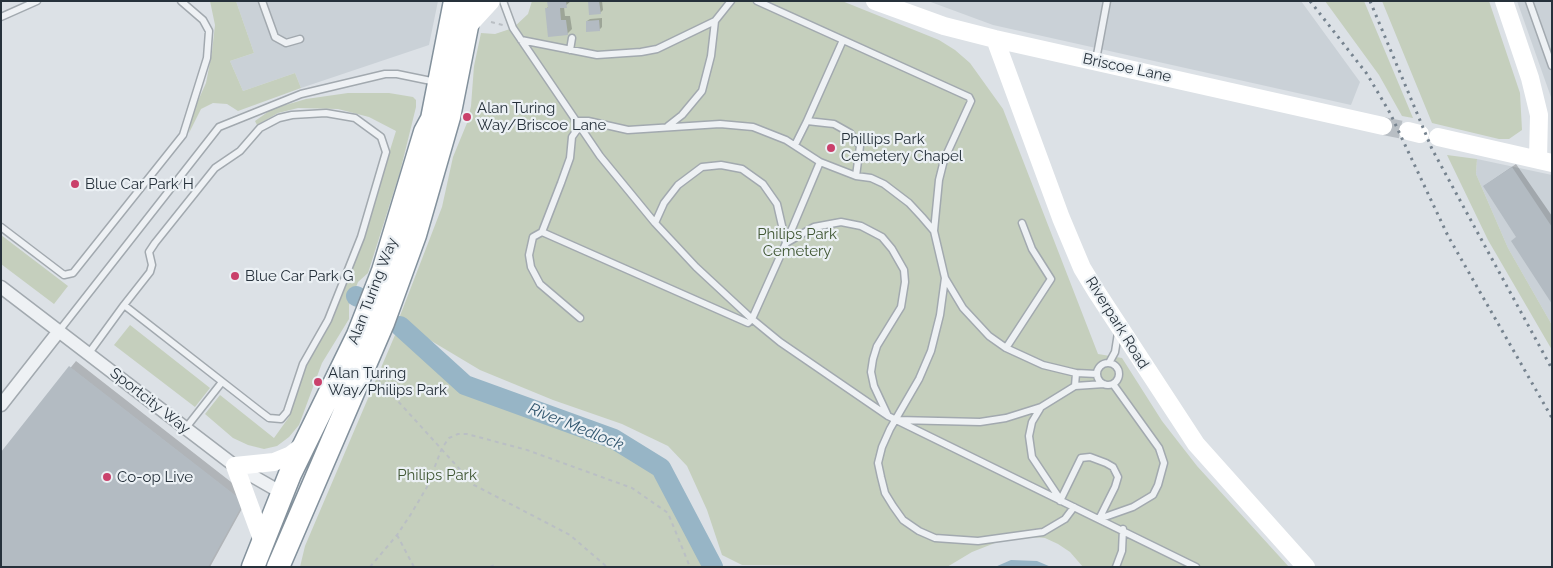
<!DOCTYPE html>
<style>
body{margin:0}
#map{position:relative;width:1553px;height:568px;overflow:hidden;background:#dce1e6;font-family:Raleway,sans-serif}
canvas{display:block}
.frame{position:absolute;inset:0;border:2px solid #26313b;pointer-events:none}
</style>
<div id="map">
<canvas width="1553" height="568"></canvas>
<div class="frame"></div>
</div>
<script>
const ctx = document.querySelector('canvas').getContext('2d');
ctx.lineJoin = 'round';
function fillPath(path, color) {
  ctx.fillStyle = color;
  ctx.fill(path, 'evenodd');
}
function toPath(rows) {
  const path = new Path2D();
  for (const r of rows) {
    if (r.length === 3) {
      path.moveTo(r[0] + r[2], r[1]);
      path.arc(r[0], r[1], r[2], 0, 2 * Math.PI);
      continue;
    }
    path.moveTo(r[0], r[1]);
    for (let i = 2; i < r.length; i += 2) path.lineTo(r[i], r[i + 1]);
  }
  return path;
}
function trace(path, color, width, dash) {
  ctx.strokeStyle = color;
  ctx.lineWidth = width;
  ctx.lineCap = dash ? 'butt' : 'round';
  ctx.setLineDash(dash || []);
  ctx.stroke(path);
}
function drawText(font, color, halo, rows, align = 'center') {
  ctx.font = font + ' Raleway,sans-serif';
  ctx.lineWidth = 4.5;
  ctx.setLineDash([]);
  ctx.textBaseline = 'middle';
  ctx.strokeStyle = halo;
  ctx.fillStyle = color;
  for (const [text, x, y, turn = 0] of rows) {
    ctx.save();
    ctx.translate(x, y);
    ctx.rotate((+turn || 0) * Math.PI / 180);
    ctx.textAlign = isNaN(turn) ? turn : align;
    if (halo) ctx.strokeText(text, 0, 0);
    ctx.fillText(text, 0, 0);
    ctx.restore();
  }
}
fillPath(toPath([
 [236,1,438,1,429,45,301,88,295,73,243,91,230,61,254,53],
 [928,1,1301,1,1360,82,1351,105,993,25],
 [1517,1,1552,1,1552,100],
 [1477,159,1552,175,1552,325,1508,248,1476,174]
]), '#cad1d7');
fillPath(toPath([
 [210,1,236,1,254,53,230,61,243,91,295,73,301,88,238,111,227,104,213,103,201,109,189,133,192,114,206,83,212,52,215,25],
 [532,1,842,1,939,40,955,50,970,63,1003,109,1098,354,1122,358,1162,421,1197,466,1289,567,1083,567,1070,552,1058,544,1045,538,1031,537,1000,541,972,552,947,567,742,565,722,555,707,510,687,466,668,446,622,424,553,400,480,370,398,321,442,207,453,157,467,123,471,106,474,66,481,33,495,34,513,28,528,14],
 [1325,1,1364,1,1413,118,1402,116,1379,75],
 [1382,1,1489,1,1520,93,1522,130,1509,139,1499,139,1432,123],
 [348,93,389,93,413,97,416,100,416,107,400,172,368,273,358,282,349,305,349,319,322,363,299,425,289,437,277,446,264,449,248,445,233,438,205,414,220,395,274,438,289,417,304,370,333,319,355,262,396,131,369,117,338,109,298,108,278,113,257,125,255,121,272,109,306,99],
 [1447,155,1477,159,1476,174,1508,248,1552,325,1552,350,1488,240],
 [1,235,68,286,54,304,1,264],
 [130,325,210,388,195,407,114,345],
 [398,328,463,387,614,441,660,470,711,567,300,567,305,546]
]), '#c5cfbd');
fillPath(toPath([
 [1011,560,1037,561,1051,567,995,567]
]), '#97b5c6');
fillPath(toPath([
 [548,1,571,1,564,7,565,16,570,16,572,29,567,34,546,9,549,6],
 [589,1,602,1,603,10,600,13],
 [602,18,602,27,599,30,587,21,590,19],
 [1516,164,1552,216,1552,302,1517,236,1484,186],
 [76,361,249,496,210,567,1,567,1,454]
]), '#0003');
trace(toPath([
 [356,296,358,297],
 [400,326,465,385,614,439,661,468,713,567]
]), '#97b5c6', 20);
fillPath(toPath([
 [547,1,566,1,567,8,560,8,561,20,566,20,568,35,548,37,545,8,548,8],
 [588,1,599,1,601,14,589,15],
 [599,20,600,31,586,32,586,21],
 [1512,167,1552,227,1552,304,1511,241,1516,237,1483,186],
 [69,366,244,502,208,567,1,567,1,452]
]), '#b3bbc2');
trace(toPath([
 [1383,126,1408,131]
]), '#b8bec4', 18, [18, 9]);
const lane = toPath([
 [262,1,275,37,286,43,300,39],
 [503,1,513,28,600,156,655,223,696,267,752,319,780,342,888,416,1196,567],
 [757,1,969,97,971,101,944,160,939,180,934,231],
 [1529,1,1552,66],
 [1,17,37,1],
 [521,40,597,55,641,52,657,49,715,21,731,1],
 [570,50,572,38],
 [1096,60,1107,1],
 [575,121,588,121,628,130,720,124,753,127,786,140,820,162,856,176,860,146,850,133,834,124,807,121,795,145],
 [807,121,843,40],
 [668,126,682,115,702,91,711,56,715,21],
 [579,127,572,137,570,158,561,183,542,232,533,237,529,255,531,267,540,284,580,318],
 [856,176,871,178,884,184,909,203,922,217,934,231,945,278,940,315,931,351,919,379,890,429,882,447,878,463,881,477,885,493,893,506,903,520,919,531,935,538,978,541,1043,532,1065,519,1074,507],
 [655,223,664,203,678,185,702,167,721,165,742,169,763,184,777,204,786,243,814,227,841,222,861,226,882,237,892,249,904,270,905,282,901,307,877,346,873,359,871,372,874,386,888,416],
 [1,227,64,275,73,273,183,135,207,58,209,31,203,20,181,1],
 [542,232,748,323,752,319,786,243,820,162],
 [945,278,963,308,989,336,1006,348,1043,365,1076,373],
 [59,331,219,127,301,94,385,74,397,74,436,82],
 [1006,348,1051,279,1032,249,1022,223],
 [89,353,124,305,150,272,152,265,149,252,155,243,215,168,240,151,260,128,279,118,292,115,326,113,355,118,381,137,386,152,361,237,328,320,303,364,287,412,281,419,269,418,261,412,124,305],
 [1108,374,11],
 [1109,363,1115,352,1118,333],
 [1097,374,1076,373,1075,386,1104,384],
 [897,420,980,422,1006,418,1041,407],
 [185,429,222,382],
 [1060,499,1032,457,1029,436,1032,422,1041,407,1075,386],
 [1060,501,1081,458,1090,457,1106,463,1113,467,1118,477,1115,487,1099,519],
 [1099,519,1133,507,1153,495,1158,485,1164,463,1159,448,1113,384],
 [1116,567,1122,551,1123,529]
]);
const street = toPath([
 [1,287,235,466,282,493],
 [1,405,59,331]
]);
const highway = toPath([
 [253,567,290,474,358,335,383,271,425,132,432,119,455,1],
 [278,567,383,323,415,235,449,117,472,1]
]);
trace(lane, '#a2a9af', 9);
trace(street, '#a2a9af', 15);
trace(highway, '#83919c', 25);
trace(toPath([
 [491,22,503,25],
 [377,378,474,485,570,535,607,567],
 [397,535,414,567],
 [370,567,397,535,411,514,427,487,442,448,449,438,458,434,467,434,527,450,632,488,668,513,690,567],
 [490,567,497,564]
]), '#babfc4', 2, [4, 4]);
trace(lane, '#eef1f4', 6);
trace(street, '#eef1f4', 12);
trace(toPath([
 [875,1,944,26,995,39,1383,126],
 [1504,1,1530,78,1539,115,1538,160],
 [468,26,491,1],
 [995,39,1061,218,1082,268,1096,291,1196,444,1306,567],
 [1408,131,1420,134],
 [1438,137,1552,163],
 [263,542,235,466,274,462,291,455,304,445]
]), '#fff', 18);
trace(highway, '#fff', 22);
trace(toPath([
 [1310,1,1367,74,1390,113,1448,236,1552,418],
 [1370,1,1432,149,1552,369]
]), '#76838f', 3, [2.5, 5]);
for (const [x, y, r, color] of [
 [467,117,5,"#ca416b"],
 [831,148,5,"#ca416b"],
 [75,184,5,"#ca416b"],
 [235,276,5,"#ca416b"],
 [318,382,5,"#ca416b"],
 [107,477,5,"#ca416b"]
]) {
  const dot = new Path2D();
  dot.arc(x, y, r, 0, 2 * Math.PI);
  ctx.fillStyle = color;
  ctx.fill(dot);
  trace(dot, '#ebf0f4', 2);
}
drawText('15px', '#26313b', '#ebf0f4', [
 ["Briscoe Lane",1127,68,12],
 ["Alan Turing Way",373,291,-69],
 ["Riverpark Road",1117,323,58],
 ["Sportcity Way",150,401,38]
]);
drawText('15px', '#26313b', '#ebf0f4', [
 ["Alan Turing",477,108],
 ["Way/Briscoe Lane",477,125],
 ["Phillips Park",841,139],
 ["Cemetery Chapel",841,156],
 ["Blue Car Park H",85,184],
 ["Blue Car Park G",245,276],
 ["Alan Turing",328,373],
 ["Way/Philips Park",328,390],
 ["Co-op Live",117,477]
], 'left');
drawText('15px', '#405734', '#ebf0f4', [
 ["Philips Park",797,234],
 ["Cemetery",797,251],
 ["Philips Park",437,475]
]);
drawText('italic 16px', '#31566e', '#ebf0f4', [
 ["River Medlock",576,427,22]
]);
</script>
